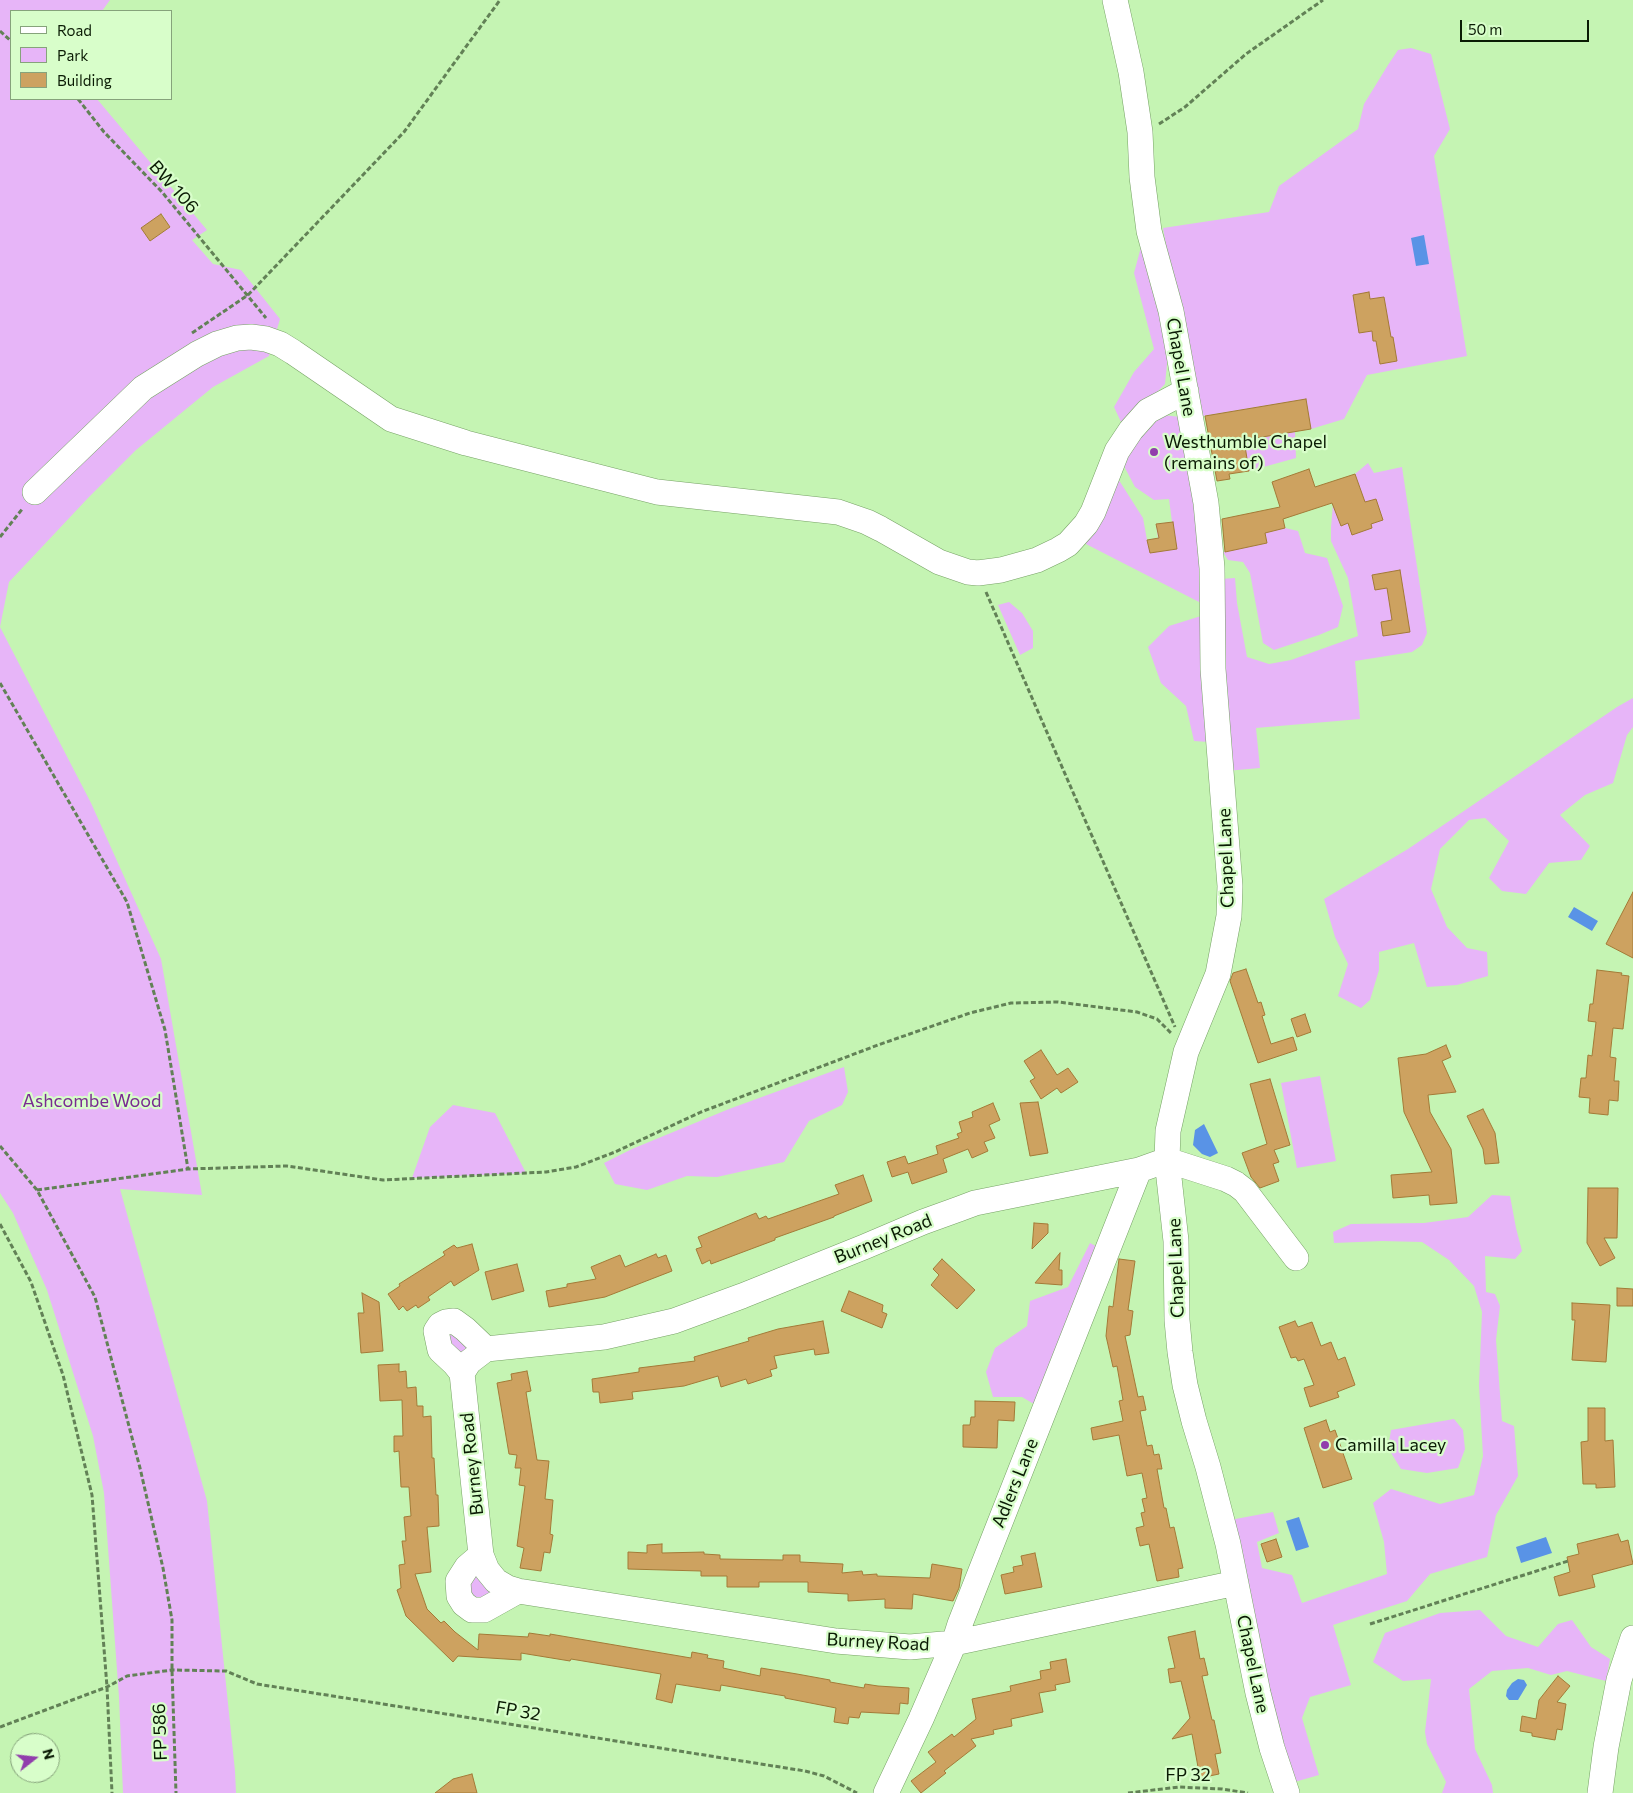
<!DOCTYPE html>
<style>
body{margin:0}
#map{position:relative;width:1633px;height:1793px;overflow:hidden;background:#c5f4b3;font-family:Commissioner,sans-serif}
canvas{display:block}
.legend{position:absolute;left:10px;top:10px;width:162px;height:90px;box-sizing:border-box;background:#d8feca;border:1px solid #86a37b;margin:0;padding:6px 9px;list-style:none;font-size:15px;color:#0a1b04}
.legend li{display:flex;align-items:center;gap:10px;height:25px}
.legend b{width:25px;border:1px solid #86a37b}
.north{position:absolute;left:10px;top:1733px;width:50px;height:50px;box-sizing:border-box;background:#d8feca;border:1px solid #86a37b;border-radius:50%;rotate:74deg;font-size:14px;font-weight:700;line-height:20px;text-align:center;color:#0a1b04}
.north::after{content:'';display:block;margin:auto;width:18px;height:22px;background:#913eac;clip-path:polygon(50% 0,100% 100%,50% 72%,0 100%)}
.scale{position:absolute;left:1460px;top:20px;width:129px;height:22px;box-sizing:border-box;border:2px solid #0a1b04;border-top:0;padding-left:6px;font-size:15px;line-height:18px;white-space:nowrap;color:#0a1b04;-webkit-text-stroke:4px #d8feca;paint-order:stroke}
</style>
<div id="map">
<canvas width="1633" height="1793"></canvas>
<ul class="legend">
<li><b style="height:6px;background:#fff"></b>Road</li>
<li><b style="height:14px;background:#e7b5f8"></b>Park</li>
<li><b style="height:14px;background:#cda260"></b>Building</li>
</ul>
<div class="north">N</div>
<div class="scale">50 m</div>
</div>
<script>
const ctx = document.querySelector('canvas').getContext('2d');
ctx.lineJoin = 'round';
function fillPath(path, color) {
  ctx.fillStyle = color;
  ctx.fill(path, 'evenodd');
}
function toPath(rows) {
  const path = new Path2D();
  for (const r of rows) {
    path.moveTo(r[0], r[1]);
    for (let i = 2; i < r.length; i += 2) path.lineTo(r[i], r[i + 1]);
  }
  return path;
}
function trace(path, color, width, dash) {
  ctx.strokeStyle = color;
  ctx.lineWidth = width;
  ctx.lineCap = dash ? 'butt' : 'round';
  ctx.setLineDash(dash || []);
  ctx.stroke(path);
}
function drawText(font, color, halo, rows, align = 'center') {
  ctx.font = font + ' Commissioner,sans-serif';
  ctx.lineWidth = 4.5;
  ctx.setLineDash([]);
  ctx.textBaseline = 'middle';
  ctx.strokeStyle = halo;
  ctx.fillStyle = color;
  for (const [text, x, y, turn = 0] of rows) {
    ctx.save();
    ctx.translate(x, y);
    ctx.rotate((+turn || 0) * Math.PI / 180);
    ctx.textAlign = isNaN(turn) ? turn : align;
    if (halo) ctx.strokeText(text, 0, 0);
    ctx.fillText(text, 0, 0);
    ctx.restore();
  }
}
fillPath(toPath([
 [0,0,110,0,102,11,11,11,11,99,97,99,207,230,192,240,213,264,241,270,280,319,269,356,213,387,136,450,88,498,9,582,0,627,91,803,161,959,202,1195,120,1189,207,1501,235,1771,236,1793,123,1793,119,1697,104,1493,93,1436,47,1290,13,1213,0,1193],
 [162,214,170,227,150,241,142,228],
 [1411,48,1431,54,1450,129,1434,156,1467,356,1367,375,1344,419,1311,429,1306,399,1203,416,1170,268,1163,228,1269,212,1279,186,1358,129,1364,104,1388,65,1398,50],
 [1141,247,1151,279,1168,354,1165,384,1135,415,1121,422,1114,407,1134,372,1154,349,1134,273],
 [1163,415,1180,417,1199,539,1201,603,1084,543,1115,474,1143,518,1147,540,1158,538,1156,524,1172,522,1169,499,1154,500,1135,487,1125,468,1125,453,1131,438],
 [1295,432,1296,458,1249,471,1244,440],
 [1368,463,1374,473,1402,467,1427,633,1422,645,1412,652,1355,661,1360,719,1256,728,1260,768,1226,771,1220,579,1235,578,1237,603,1247,657,1269,664,1291,660,1358,636,1348,578,1331,541,1331,527,1333,504,1362,494,1355,474],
 [1285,528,1298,531,1305,553,1327,558,1343,606,1338,627,1319,635,1274,650,1263,643,1250,573,1243,562,1228,560,1223,552,1267,543,1265,533],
 [1009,602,1022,613,1033,631,1033,648,1020,655,998,605],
 [1201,616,1209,742,1194,741,1186,706,1161,683,1148,647,1169,626],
 [1633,698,1633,727,1627,735,1613,783,1585,795,1560,815,1590,846,1581,860,1549,863,1526,894,1502,891,1489,878,1509,841,1485,818,1469,820,1440,849,1431,889,1447,927,1467,948,1487,952,1488,976,1457,985,1427,987,1414,943,1379,952,1379,970,1370,1000,1361,1008,1338,996,1348,964,1335,937,1324,899,1408,849,1617,707],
 [844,1067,848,1092,842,1105,809,1121,784,1162,717,1177,687,1176,647,1190,615,1184,604,1163,632,1149,729,1109],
 [1320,1076,1336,1161,1297,1168,1281,1083],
 [453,1105,495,1113,526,1173,412,1178,430,1127],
 [1492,1195,1510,1196,1516,1228,1522,1251,1515,1259,1485,1256,1486,1292,1495,1294,1500,1306,1496,1340,1502,1421,1514,1426,1518,1476,1496,1515,1487,1557,1430,1574,1407,1601,1333,1625,1351,1685,1310,1697,1302,1718,1319,1775,1291,1783,1230,1520,1273,1512,1279,1533,1257,1542,1262,1568,1292,1575,1302,1603,1387,1574,1384,1542,1373,1503,1391,1489,1440,1504,1474,1495,1483,1456,1479,1385,1482,1312,1474,1286,1449,1260,1422,1242,1382,1241,1334,1243,1333,1232,1351,1224,1424,1223,1468,1217],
 [1090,1243,1103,1250,1039,1407,1022,1397,993,1397,986,1372,995,1348,1027,1326,1030,1301,1068,1287],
 [449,1330,471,1349,461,1356,444,1344],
 [1454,1419,1463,1430,1465,1449,1458,1468,1427,1473,1401,1469,1388,1448,1391,1430],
 [475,1569,493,1586,488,1604,465,1596],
 [1480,1610,1506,1636,1538,1647,1558,1624,1572,1620,1591,1647,1610,1659,1606,1681,1567,1671,1551,1675,1528,1668,1492,1671,1469,1689,1475,1749,1492,1785,1493,1793,1442,1793,1446,1782,1427,1744,1425,1732,1431,1679,1403,1681,1373,1662,1385,1633,1440,1613]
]), '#e7b5f8');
fillPath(toPath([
 [1424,235,1429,264,1416,266,1411,238],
 [1574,907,1598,921,1592,931,1568,917],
 [1204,1124,1218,1153,1210,1157,1202,1154,1193,1145,1195,1130],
 [1299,1517,1309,1547,1296,1551,1286,1521],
 [1546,1537,1552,1553,1521,1563,1516,1547],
 [1518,1679,1524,1680,1527,1685,1518,1700,1509,1700,1506,1696,1507,1690,1512,1683]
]), '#5993e6');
const building = toPath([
 [161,214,170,227,150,241,141,228,161,214],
 [1369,292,1370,299,1384,297,1391,337,1393,337,1397,361,1380,364,1376,341,1373,341,1372,331,1359,333,1353,295,1369,292],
 [1306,399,1311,429,1244,440,1249,471,1229,474,1230,479,1217,481,1205,416,1306,399],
 [1309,469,1315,487,1355,474,1365,502,1376,499,1383,520,1371,524,1372,528,1352,535,1348,523,1341,526,1332,503,1283,519,1285,528,1265,533,1267,543,1225,552,1222,519,1280,507,1272,482,1309,469],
 [1173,522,1177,549,1150,553,1147,540,1159,538,1156,524,1173,522],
 [1400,570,1410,632,1383,636,1381,622,1392,620,1387,588,1375,590,1372,575,1400,570],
 [1633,892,1633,958,1606,944,1633,892],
 [1246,969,1258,1003,1261,1002,1265,1015,1262,1016,1271,1044,1293,1037,1297,1050,1258,1063,1230,981,1233,973,1246,969],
 [1597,970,1622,973,1621,975,1629,976,1623,1029,1613,1028,1610,1057,1616,1058,1614,1081,1619,1081,1618,1101,1609,1100,1608,1115,1589,1113,1590,1098,1579,1097,1581,1078,1586,1078,1588,1055,1592,1056,1596,1022,1588,1021,1590,1004,1593,1004,1597,970],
 [1305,1014,1311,1032,1297,1037,1291,1019,1305,1014],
 [1446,1045,1451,1057,1442,1061,1456,1092,1428,1095,1430,1112,1451,1149,1457,1203,1430,1205,1429,1195,1393,1198,1391,1175,1432,1172,1404,1112,1398,1058,1426,1054,1446,1045],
 [1041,1050,1057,1075,1068,1068,1078,1082,1061,1093,1057,1088,1041,1099,1030,1081,1035,1078,1024,1061,1041,1050],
 [1270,1079,1290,1145,1274,1150,1279,1162,1273,1164,1279,1181,1260,1188,1251,1177,1242,1153,1267,1144,1250,1084,1270,1079],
 [1038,1102,1048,1153,1030,1156,1020,1103,1038,1102],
 [993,1103,1000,1120,989,1125,995,1138,984,1142,988,1151,972,1158,968,1149,943,1159,947,1172,912,1184,908,1172,892,1177,887,1162,905,1156,908,1164,938,1154,936,1146,959,1138,957,1134,962,1132,959,1122,973,1117,972,1112,993,1103],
 [1483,1109,1495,1133,1499,1163,1485,1164,1483,1149,1467,1116,1483,1109],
 [863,1175,872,1201,834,1216,834,1217,775,1238,775,1240,711,1264,710,1260,702,1264,696,1249,702,1247,698,1237,756,1213,759,1219,766,1216,768,1219,839,1194,835,1185,863,1175],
 [1588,1188,1618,1188,1617,1238,1604,1238,1615,1258,1600,1266,1587,1243,1588,1188],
 [1034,1223,1048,1224,1048,1233,1032,1249,1034,1223],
 [472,1244,479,1270,454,1286,451,1281,428,1297,430,1300,418,1308,416,1305,407,1311,403,1306,399,1310,388,1294,400,1286,399,1284,445,1255,443,1252,454,1245,457,1248,472,1244],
 [1060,1253,1059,1270,1062,1270,1062,1285,1035,1283,1060,1253],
 [656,1254,658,1258,666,1255,672,1271,605,1297,549,1307,546,1291,567,1287,567,1284,596,1279,591,1267,620,1255,625,1267,656,1254],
 [942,1259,975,1290,957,1309,931,1285,939,1275,933,1269,942,1259],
 [1119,1259,1135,1261,1128,1310,1133,1311,1130,1335,1125,1336,1138,1397,1143,1396,1146,1410,1140,1411,1147,1446,1152,1445,1154,1455,1159,1454,1162,1469,1157,1469,1164,1508,1166,1508,1170,1528,1174,1527,1183,1568,1178,1569,1179,1577,1157,1581,1149,1544,1140,1546,1136,1528,1144,1526,1141,1513,1145,1512,1142,1499,1147,1498,1142,1473,1127,1476,1119,1435,1093,1440,1091,1428,1123,1421,1119,1401,1123,1400,1117,1366,1113,1367,1106,1336,1109,1306,1113,1307,1119,1259],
 [517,1264,524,1291,492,1300,485,1272,517,1264],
 [1617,1288,1633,1289,1633,1306,1617,1306,1617,1288],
 [849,1291,883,1305,882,1312,887,1314,882,1328,841,1311,849,1291],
 [362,1293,379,1302,383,1351,361,1353,358,1313,364,1313,362,1293],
 [1572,1303,1610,1305,1606,1362,1572,1360,1575,1320,1572,1320,1572,1303],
 [823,1321,829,1353,815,1355,814,1349,774,1356,777,1368,770,1370,772,1376,748,1384,746,1379,721,1387,718,1376,684,1386,632,1392,633,1399,600,1403,599,1392,593,1392,592,1379,639,1372,639,1368,695,1361,694,1357,749,1341,748,1338,778,1329,823,1321],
 [1295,1321,1298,1327,1312,1322,1321,1346,1331,1342,1338,1360,1345,1357,1355,1385,1337,1392,1339,1397,1310,1407,1304,1388,1314,1385,1304,1359,1298,1361,1296,1357,1291,1358,1279,1327,1295,1321],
 [399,1364,399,1372,406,1371,407,1388,416,1387,417,1406,423,1406,423,1417,431,1416,432,1458,434,1458,436,1495,438,1495,439,1526,427,1527,431,1572,415,1574,427,1609,441,1623,444,1621,455,1632,478,1650,479,1634,528,1637,529,1633,550,1636,550,1634,691,1658,692,1652,708,1655,707,1658,724,1661,723,1668,760,1676,761,1668,797,1674,830,1680,830,1682,864,1688,865,1684,878,1686,909,1688,908,1704,900,1703,899,1714,861,1712,859,1718,849,1717,848,1724,834,1722,836,1708,785,1698,785,1696,721,1685,720,1691,676,1684,672,1703,656,1699,661,1674,571,1659,570,1661,521,1653,521,1660,458,1656,453,1662,406,1616,397,1590,401,1588,399,1565,405,1564,402,1541,406,1541,404,1517,411,1516,409,1487,401,1487,399,1451,394,1452,394,1436,403,1436,402,1400,380,1401,378,1365,399,1364],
 [527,1371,531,1391,526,1392,537,1460,549,1461,545,1499,553,1500,550,1534,553,1535,550,1553,544,1552,541,1571,520,1568,524,1548,517,1546,525,1486,519,1485,521,1468,515,1468,517,1455,509,1454,497,1383,512,1380,511,1374,527,1371],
 [975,1401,1015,1402,1014,1421,998,1420,997,1448,963,1447,963,1425,970,1425,971,1417,975,1417,975,1401],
 [1588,1408,1605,1408,1605,1441,1613,1440,1615,1487,1596,1488,1596,1484,1583,1484,1581,1442,1588,1441,1588,1408],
 [1326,1420,1330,1432,1335,1430,1352,1479,1323,1488,1304,1428,1326,1420],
 [1618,1534,1621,1542,1628,1540,1633,1564,1592,1575,1595,1587,1559,1596,1554,1577,1570,1572,1567,1557,1579,1554,1577,1544,1618,1534],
 [1276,1539,1282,1557,1267,1562,1261,1544,1276,1539],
 [662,1544,662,1553,704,1552,704,1554,720,1555,720,1559,783,1560,783,1555,800,1555,800,1562,843,1564,842,1573,862,1571,863,1575,877,1574,877,1576,930,1578,932,1564,962,1569,959,1588,953,1601,913,1594,912,1609,885,1608,885,1599,848,1601,848,1594,808,1592,808,1582,759,1582,759,1587,727,1587,727,1576,701,1576,701,1571,628,1569,628,1552,647,1553,647,1545,662,1544],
 [1035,1553,1042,1587,1005,1594,1001,1575,1014,1572,1013,1567,1023,1565,1021,1556,1035,1553],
 [1195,1631,1200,1659,1204,1658,1208,1675,1202,1676,1212,1720,1214,1720,1221,1753,1215,1754,1219,1774,1200,1778,1192,1734,1172,1739,1190,1718,1181,1681,1170,1683,1168,1669,1175,1668,1168,1637,1195,1631],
 [1066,1659,1070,1682,1055,1685,1056,1690,1039,1693,1043,1712,1011,1719,1012,1726,993,1730,994,1734,971,1739,976,1746,944,1771,946,1773,921,1793,911,1781,936,1762,928,1752,952,1734,954,1737,976,1719,972,1699,1011,1691,1010,1686,1041,1679,1040,1671,1051,1669,1050,1662,1066,1659],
 [1558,1676,1570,1686,1557,1702,1566,1704,1562,1730,1557,1729,1555,1740,1532,1736,1532,1733,1520,1731,1522,1716,1536,1719,1539,1700,1558,1676],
 [472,1774,477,1793,435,1793,453,1779,472,1774]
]);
fillPath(building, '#cda260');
trace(building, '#a37a37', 1);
const minor = toPath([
 [1115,0,1131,72,1140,132,1142,177,1149,231,1171,311,1206,503,1212,568,1213,669,1230,886,1229,916,1218,974,1186,1052,1168,1131,1167,1160,1176,1241,1177,1320,1180,1352,1185,1385,1194,1421,1208,1467,1228,1544,1258,1693,1272,1748,1287,1793],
 [35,492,143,388,197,354,217,344,237,338,251,337,266,339,280,344,293,352,391,419,466,443,657,492,838,512,867,522,881,529,939,562,968,572,978,573,1001,570,1037,560,1058,550,1068,544,1086,524,1093,512,1117,451,1131,430,1148,411,1186,391],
 [462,1373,454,1363,440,1350,436,1331,440,1325,446,1322,454,1321,465,1329,486,1349],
 [481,1555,467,1567,458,1581,459,1596,464,1604,472,1610,484,1610,518,1591],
 [1236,1583,954,1643,910,1647,836,1641,518,1591,508,1588,496,1581,487,1570,481,1555,462,1373,469,1362,486,1349,604,1337,674,1321,742,1296,864,1247,923,1222,959,1209,975,1203,1139,1170,1167,1160,1226,1179,1236,1184,1245,1191,1296,1258],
 [886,1793,921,1719,954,1643,960,1624,1139,1170],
 [1600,1793,1606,1747,1619,1680,1633,1638]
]);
trace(minor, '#76a265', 26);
trace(toPath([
 [0,31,11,41],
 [78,99,104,132,162,192,266,318],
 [1159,124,1185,107,1246,54,1323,0],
 [192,333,248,295,404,132,500,0],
 [0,537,23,508],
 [986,592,1175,1027],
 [0,683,127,902,165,1030,188,1169],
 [0,1146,37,1190,95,1297,140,1468,163,1568,172,1620,172,1670,176,1793],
 [37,1190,188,1169,287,1166,383,1180,546,1172,576,1167,615,1152,701,1112,878,1045,970,1013,1011,1003,1058,1002,1137,1012,1157,1019,1172,1034],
 [0,1224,31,1282,63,1375,92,1495,107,1687,112,1793],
 [1370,1624,1568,1561],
 [0,1727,107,1687,127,1676,172,1670,226,1671,257,1684,805,1771,824,1776,857,1793],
 [1128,1793,1179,1787,1222,1789,1248,1793]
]), '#628156', 3, [5, 2.5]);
trace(minor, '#fff', 25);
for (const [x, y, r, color] of [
 [1154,452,5,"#913eac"],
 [1325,1445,5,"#913eac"]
]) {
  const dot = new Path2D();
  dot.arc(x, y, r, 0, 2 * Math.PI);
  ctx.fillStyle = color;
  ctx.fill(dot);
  trace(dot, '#d8feca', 2);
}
drawText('18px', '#0a1b04', '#d8feca', [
 ["BW 106",174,187,48],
 ["Chapel Lane",1181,367,80],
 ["Chapel Lane",1226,858,-92],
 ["Burney Road",883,1239,-22],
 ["Chapel Lane",1176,1268,-92],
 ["Burney Road",472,1464,-96],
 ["Adlers Lane",1015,1483,-68],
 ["Burney Road",878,1642,3],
 ["Chapel Lane",1253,1664,78],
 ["FP 32",518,1711,10],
 ["FP 586",160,1732,-92],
 ["FP 32",1188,1775]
]);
drawText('18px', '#0a1b04', '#d8feca', [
 ["Westhumble Chapel",1164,442],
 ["(remains of)",1164,463],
 ["Camilla Lacey",1335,1445]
], 'left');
drawText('18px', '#792b91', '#d8feca', [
 ["Ashcombe Wood",92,1101]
]);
</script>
